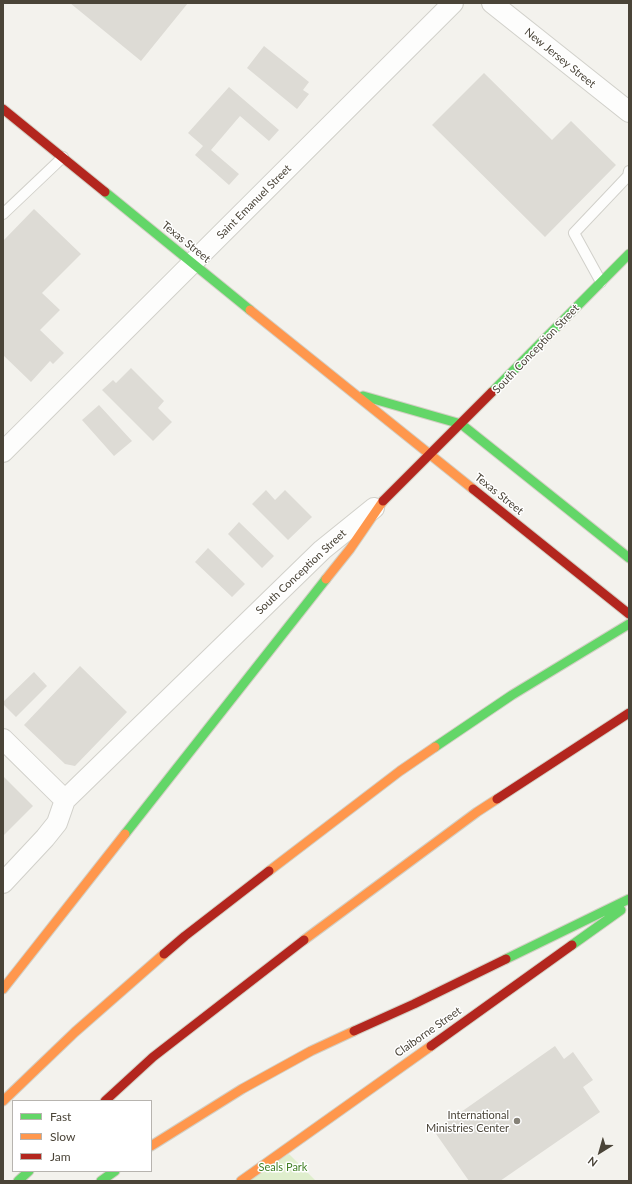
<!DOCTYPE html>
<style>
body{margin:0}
#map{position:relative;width:632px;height:1184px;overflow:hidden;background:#f3f2ed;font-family:Lato,sans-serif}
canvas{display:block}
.frame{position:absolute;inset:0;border:4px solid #4a4438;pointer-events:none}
.legend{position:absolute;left:12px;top:1100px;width:140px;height:72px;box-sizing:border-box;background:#fff;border:1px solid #b7b4af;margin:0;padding:5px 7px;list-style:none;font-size:12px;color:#4a4438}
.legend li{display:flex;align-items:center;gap:8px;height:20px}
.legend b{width:20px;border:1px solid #b7b4af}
.north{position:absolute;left:580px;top:1132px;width:40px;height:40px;-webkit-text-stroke:3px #fff;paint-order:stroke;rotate:217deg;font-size:11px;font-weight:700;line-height:16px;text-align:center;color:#4a4438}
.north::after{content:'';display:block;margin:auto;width:14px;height:18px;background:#4a4438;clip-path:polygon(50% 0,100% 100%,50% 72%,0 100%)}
</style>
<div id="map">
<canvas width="632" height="1184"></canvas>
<div class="frame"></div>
<ul class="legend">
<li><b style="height:5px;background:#63d668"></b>Fast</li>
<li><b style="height:5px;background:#ff974d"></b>Slow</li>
<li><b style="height:5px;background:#b3261e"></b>Jam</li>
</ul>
<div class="north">N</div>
</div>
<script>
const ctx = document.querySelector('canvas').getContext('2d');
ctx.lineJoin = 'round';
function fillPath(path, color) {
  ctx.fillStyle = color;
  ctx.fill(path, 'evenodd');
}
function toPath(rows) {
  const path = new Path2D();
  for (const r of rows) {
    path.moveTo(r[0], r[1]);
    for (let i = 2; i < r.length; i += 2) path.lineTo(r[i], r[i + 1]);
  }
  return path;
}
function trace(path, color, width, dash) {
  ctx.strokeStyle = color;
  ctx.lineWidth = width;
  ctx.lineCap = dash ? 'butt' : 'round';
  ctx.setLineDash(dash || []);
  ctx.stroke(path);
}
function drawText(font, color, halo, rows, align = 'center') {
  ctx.font = font + ' Lato,sans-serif';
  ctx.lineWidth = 3;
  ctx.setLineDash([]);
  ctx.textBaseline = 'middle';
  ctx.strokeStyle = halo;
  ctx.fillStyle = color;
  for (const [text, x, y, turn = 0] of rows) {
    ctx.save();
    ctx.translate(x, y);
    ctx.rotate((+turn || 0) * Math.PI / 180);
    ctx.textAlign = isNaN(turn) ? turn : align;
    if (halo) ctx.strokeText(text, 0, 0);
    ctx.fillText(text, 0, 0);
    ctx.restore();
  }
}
fillPath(toPath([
 [289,1154,316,1181,241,1181]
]), '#dfeecd');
fillPath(toPath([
 [70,3,188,3,141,61],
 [264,46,309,82,303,90,309,94,297,109,247,68],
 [484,73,552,140,571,121,616,165,545,237,432,125],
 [229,87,279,130,269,141,240,116,211,150,239,174,229,185,195,155,203,146,188,133],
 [34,209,81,254,42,293,60,310,40,330,64,353,53,364,50,361,31,382,3,355,3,241],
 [131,368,164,401,158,408,172,422,153,441,102,390,113,380,116,383],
 [99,405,132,441,114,456,82,420],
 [266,490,275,500,285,490,312,517,288,540,252,504],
 [239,522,274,556,262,568,228,534],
 [208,548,245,584,232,597,195,562],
 [80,666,127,712,75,766,65,764,24,725],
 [34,672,47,686,16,717,3,704,3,702],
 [4,777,33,806,3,836,3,778],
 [555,1046,564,1059,573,1052,593,1080,583,1087,600,1112,500,1181,469,1181,434,1131]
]), '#dddbd5');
const lane = toPath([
 [3,214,63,157],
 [601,282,574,233,628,176,629,171]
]);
const street = toPath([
 [492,3,629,112],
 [3,452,453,3],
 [3,739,65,800],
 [3,883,45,838,57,823,65,800,322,550,374,508]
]);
const fast = toPath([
 [105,192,250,310],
 [492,392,629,254],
 [363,396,461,424,629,558],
 [435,747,512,695,629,624],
 [125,834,326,579],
 [572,945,621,910],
 [506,959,629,899],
 [18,1181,29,1171],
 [101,1181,115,1171]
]);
const slow = toPath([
 [250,310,473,489],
 [326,579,350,549,383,501],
 [269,871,400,771,435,747],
 [304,940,477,812,497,799],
 [3,989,125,834],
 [3,1101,75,1032,164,954],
 [151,1146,242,1089,311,1051,354,1031],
 [241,1181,431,1046]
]);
const jam = toPath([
 [3,109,105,192],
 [473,489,629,614],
 [383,501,492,392],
 [497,799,629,713],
 [164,954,185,936,269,871],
 [354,1031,414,1004,506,959],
 [431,1046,572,945],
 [105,1101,153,1057,304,940]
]);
trace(lane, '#d1d0ca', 12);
trace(street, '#d1d0ca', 22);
trace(fast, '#d3cfc4', 11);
trace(slow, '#d3cfc4', 11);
trace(jam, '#d3cfc4', 11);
trace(lane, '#fdfdfc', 10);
trace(street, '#fdfdfc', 20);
trace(fast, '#63d668', 9);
trace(slow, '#ff974d', 9);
trace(jam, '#b3261e', 9);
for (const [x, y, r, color] of [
 [517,1121,4,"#858177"]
]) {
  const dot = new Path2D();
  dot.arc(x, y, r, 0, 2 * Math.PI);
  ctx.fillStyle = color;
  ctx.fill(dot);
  trace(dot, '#fff', 1.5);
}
drawText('11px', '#4a4438', '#fff', [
 ["New Jersey Street",560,58,39],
 ["Saint Emanuel Street",254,202,-45],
 ["Texas Street",186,242,39],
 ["South Conception Street",536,349,-46],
 ["Texas Street",499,494,39],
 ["South Conception Street",301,572,-43],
 ["Claiborne Street",428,1032,-35]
]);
drawText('11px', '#4a4438', '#fff', [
 ["International",509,1115],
 ["Ministries Center",509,1128]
], 'right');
drawText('11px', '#438027', '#fff', [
 ["Seals Park",283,1167]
]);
</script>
